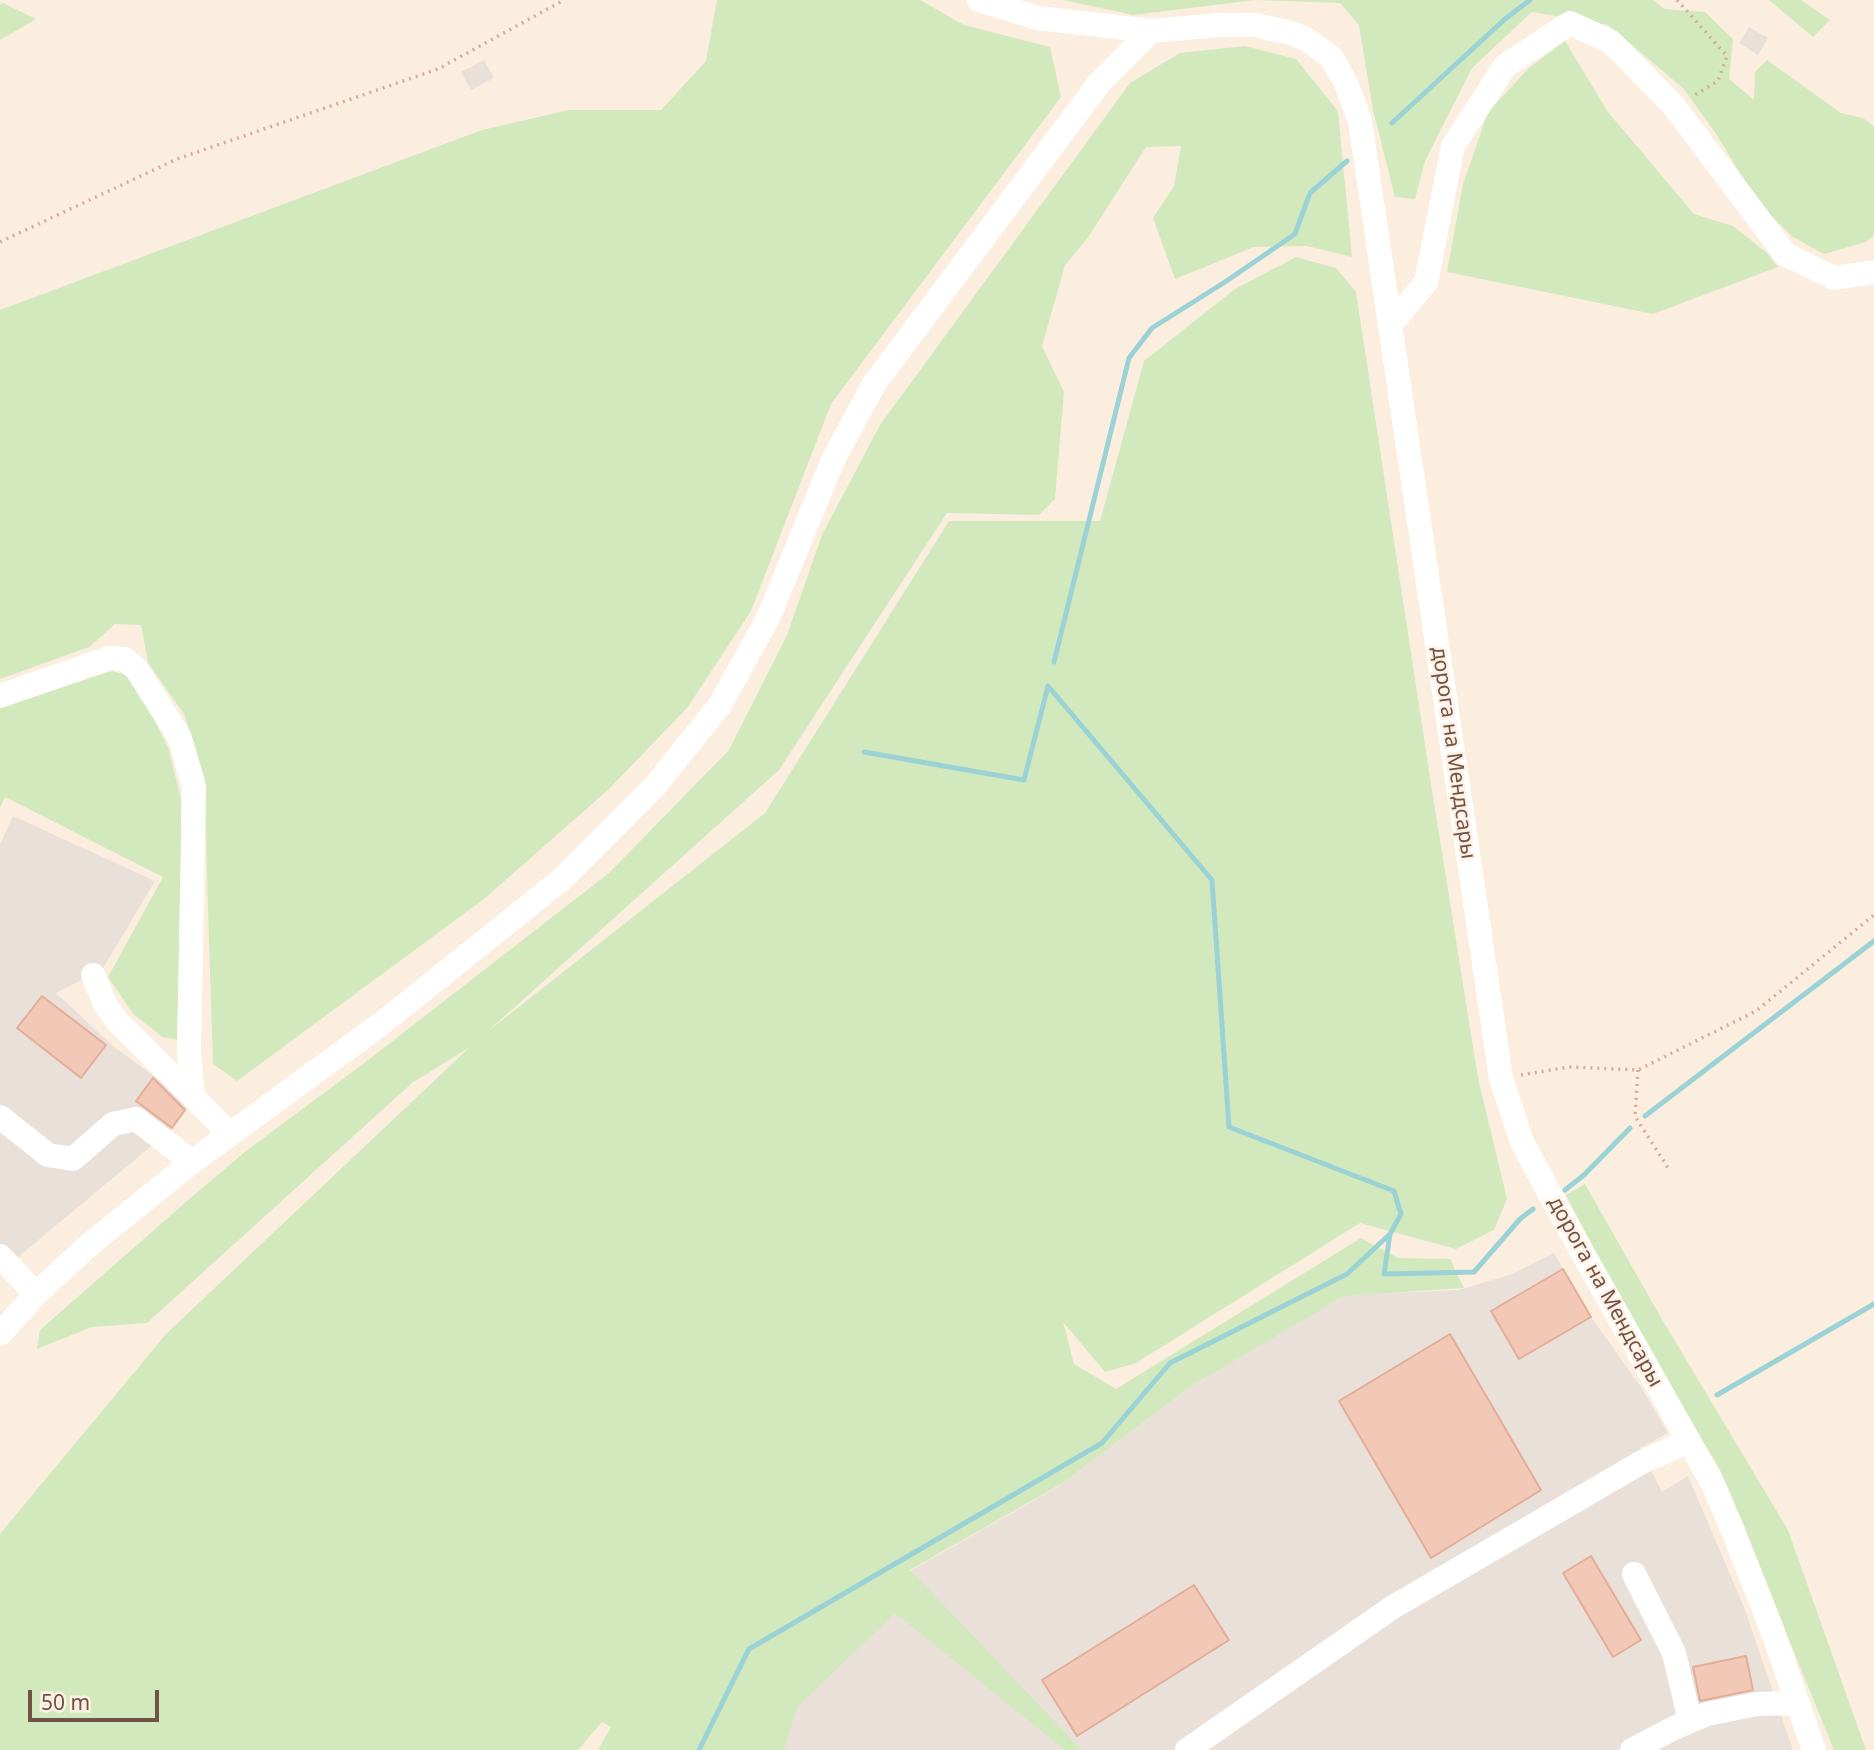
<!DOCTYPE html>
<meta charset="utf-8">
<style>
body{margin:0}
#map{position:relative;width:1874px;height:1750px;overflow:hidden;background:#fceede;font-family:"Noto Sans",sans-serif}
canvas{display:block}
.scale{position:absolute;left:28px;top:1690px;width:131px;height:32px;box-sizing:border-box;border:4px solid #715247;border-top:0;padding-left:9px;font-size:21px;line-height:24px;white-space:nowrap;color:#715247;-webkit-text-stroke:5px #fff2e4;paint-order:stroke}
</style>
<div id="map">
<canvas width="1874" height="1750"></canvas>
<div class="scale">50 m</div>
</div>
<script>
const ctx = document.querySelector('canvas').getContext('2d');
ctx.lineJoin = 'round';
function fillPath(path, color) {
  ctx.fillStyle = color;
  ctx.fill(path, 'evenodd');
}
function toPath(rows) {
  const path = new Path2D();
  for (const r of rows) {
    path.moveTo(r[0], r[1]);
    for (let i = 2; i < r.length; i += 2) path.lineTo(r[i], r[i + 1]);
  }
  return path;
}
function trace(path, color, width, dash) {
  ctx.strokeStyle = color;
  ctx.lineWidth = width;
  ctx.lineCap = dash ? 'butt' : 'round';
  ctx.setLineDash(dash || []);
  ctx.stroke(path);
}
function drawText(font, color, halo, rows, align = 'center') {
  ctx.font = font + ' "Noto Sans",sans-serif';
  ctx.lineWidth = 5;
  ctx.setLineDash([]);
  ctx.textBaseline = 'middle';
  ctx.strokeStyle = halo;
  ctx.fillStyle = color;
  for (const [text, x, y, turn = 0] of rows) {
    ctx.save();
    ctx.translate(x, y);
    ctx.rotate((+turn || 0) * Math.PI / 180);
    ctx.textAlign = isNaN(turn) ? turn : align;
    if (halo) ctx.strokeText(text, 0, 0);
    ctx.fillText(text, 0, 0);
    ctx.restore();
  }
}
fillPath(toPath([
 [1749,27,1768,38,1758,55,1739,43],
 [484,60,494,78,471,90,461,72],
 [13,816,155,881,102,970,56,993,114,1047,191,1103,172,1128,161,1138,0,1272,0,844],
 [1554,1253,1591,1317,1641,1387,1668,1433,1640,1448,1662,1492,1688,1476,1744,1607,1793,1750,710,1750,910,1571,1059,1486,1190,1387,1344,1295,1459,1290,1512,1274]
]), '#eae0da');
fillPath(toPath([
 [717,0,920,0,964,25,1050,47,1061,97,831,404,751,611,687,708,608,790,484,899,237,1081,213,1064,207,879,205,779,184,714,148,663,141,625,115,624,89,647,0,679,0,310,482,130,569,110,661,110,706,61],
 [1063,0,1255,0,1133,15],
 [1256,0,1653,0,1664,9,1705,12,1733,39,1729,79,1754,100,1755,72,1767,60,1841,113,1863,118,1874,126,1874,235,1866,242,1824,254,1793,237,1758,203,1715,132,1683,88,1608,25,1532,12,1472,68,1425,161,1415,199,1395,197,1373,110,1359,25,1340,3],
 [1769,0,1801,0,1830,20,1813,37],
 [3,3,36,19,0,40,0,5],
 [1565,41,1608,112,1694,214,1733,226,1767,253,1778,267,1653,314,1447,272,1463,184,1488,112,1529,68],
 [1245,46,1296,59,1338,111,1352,257,1307,246,1254,247,1175,279,1153,218,1174,186,1181,146,1146,147,1087,239,1065,265,1042,346,1064,392,1055,499,1039,515,947,513,779,770,487,1032,765,813,949,521,1100,521,1144,361,1235,289,1296,257,1336,268,1356,292,1429,771,1478,1078,1507,1199,1494,1230,1456,1249,1360,1223,1136,1363,1105,1372,1063,1322,1074,1364,1116,1389,1361,1238,1398,1258,1450,1259,1464,1288,1344,1296,1190,1387,1063,1483,910,1570,1082,1750,1065,1750,895,1613,797,1707,784,1750,598,1750,611,1727,602,1722,578,1750,0,1750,0,1534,166,1334,470,1047,412,1083,147,1323,92,1327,37,1349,40,1330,187,1201,246,1151,363,1064,609,873,729,750,787,635,822,535,880,425,1130,83,1180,53],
 [112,671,133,677,168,747,181,799,181,868,177,1040,163,1037,134,1015,108,977,163,877,5,797,0,808,0,708],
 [1585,1184,1660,1316,1788,1530,1866,1750,1834,1750,1720,1470,1634,1326,1566,1195]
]), '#d2e9bd');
trace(toPath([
 [1392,123,1505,19,1530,0],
 [1054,662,1129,358,1152,328,1225,282,1295,234,1310,193,1347,161],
 [1048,686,1212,880,1229,1127,1394,1191,1401,1214,1390,1234],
 [864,752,1024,780,1048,686],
 [1645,1116,1874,941],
 [1565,1190,1584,1175,1630,1128],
 [1717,1395,1874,1304],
 [699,1750,749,1649,1102,1443,1170,1363,1347,1274,1390,1234,1384,1274,1474,1272,1520,1219,1533,1209]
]), '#9ad2d6', 5);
const building = toPath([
 [42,996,106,1045,81,1078,17,1028,42,996],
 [153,1078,185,1110,172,1128,136,1101,153,1078],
 [1563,1269,1591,1317,1519,1359,1491,1311,1563,1269],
 [1450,1334,1541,1490,1431,1558,1339,1401,1450,1334],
 [1591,1556,1641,1640,1613,1657,1563,1573,1591,1556],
 [1194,1585,1229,1640,1077,1736,1042,1680,1194,1585],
 [1746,1656,1753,1690,1700,1701,1693,1667,1746,1656]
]);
fillPath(building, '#f1c9b6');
trace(building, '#e4ad96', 2);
trace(toPath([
 [1677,0,1727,56,1718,81,1693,96],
 [0,242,177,159,438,69,564,0],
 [1638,1070,1635,1116,1668,1168],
 [1521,1075,1569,1067,1638,1070,1756,1011,1874,915]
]), '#d5ac9a', 3.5, [2, 5]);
trace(toPath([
 [979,0,1038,18,1151,31,1219,25,1255,25,1291,33,1306,39,1331,57,1346,83,1360,121,1501,1078,1522,1142,1563,1218,1713,1484,1733,1531,1771,1627,1814,1750],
 [1390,326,1426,282,1453,146,1505,66,1570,23,1611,42,1674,106,1785,254,1834,278,1874,272],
 [0,696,109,658,125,659,137,670,180,738,194,788,189,1049,193,1097],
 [93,975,106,1006,117,1021,230,1134],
 [0,1117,48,1155,73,1159,113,1124,136,1119,192,1162],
 [0,1256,36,1294],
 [0,1334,36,1294,89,1245,192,1162,381,1024,562,879,654,787,720,705,769,616,833,460,874,384,1100,82,1151,31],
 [1634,1574,1674,1653,1690,1721],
 [1187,1750,1393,1607,1642,1462,1689,1441],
 [1632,1750,1672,1729,1707,1714,1757,1704,1798,1703]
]), '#fff', 24);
drawText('21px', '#715247', '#fff2e4', [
 ["дорога на Мендсары",1453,753,82],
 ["дорога на Мендсары",1605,1292,61]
]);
</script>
